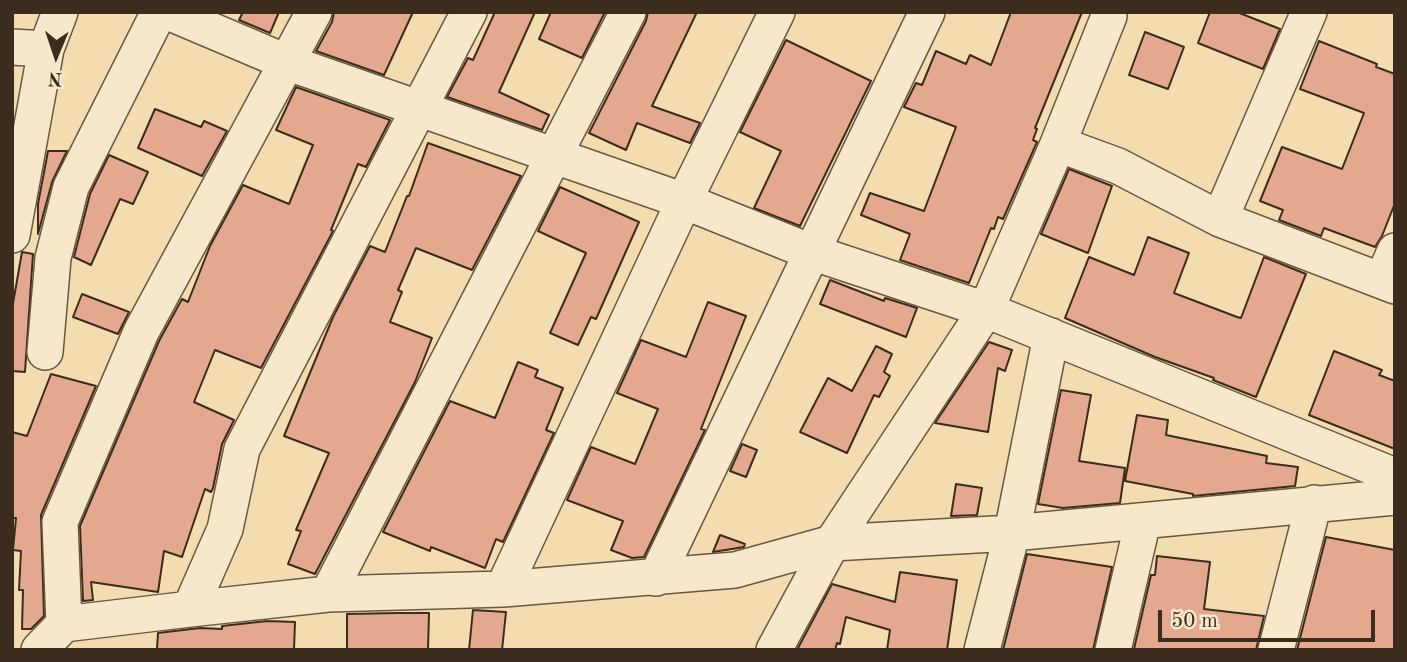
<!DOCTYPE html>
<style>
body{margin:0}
#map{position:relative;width:1407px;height:662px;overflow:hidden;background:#f2dcb0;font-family:"Old Standard TT",serif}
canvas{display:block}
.frame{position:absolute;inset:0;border:14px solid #3b2c1d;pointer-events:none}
.north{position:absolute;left:21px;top:21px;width:70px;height:70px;-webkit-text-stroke:5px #f7e8cc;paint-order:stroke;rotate:182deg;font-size:19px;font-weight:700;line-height:28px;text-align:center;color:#3b2c1d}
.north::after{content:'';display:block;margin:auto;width:24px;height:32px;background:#3b2c1d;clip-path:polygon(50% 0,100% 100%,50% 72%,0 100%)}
.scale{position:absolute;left:1158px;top:610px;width:217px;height:32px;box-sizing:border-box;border:4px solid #3b2c1d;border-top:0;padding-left:9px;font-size:21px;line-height:24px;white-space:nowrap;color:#3b2c1d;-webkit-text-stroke:5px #f7e8cc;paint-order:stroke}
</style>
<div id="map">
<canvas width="1407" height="662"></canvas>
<div class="frame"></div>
<div class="north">N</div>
<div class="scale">50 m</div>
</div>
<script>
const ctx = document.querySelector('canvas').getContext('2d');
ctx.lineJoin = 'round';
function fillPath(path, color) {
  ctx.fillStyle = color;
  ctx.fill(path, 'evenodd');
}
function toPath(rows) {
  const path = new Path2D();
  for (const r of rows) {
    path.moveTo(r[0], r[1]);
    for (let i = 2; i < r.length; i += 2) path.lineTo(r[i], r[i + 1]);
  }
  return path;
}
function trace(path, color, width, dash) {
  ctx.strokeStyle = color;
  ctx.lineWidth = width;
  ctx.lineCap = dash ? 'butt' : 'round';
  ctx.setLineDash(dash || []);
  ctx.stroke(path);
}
const building = toPath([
 [243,12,279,12,270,33,239,20,243,12],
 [334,12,413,12,384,75,316,51,332,22,334,12],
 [495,12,535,12,499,92,549,115,542,130,447,97,468,58,473,60,495,12],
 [551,12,605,12,582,58,539,39,551,12],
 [648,12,697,12,652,106,700,123,690,143,637,123,626,150,589,133,646,21,648,12],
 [1011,12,1082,12,1035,128,1037,129,1033,140,1037,142,1003,219,998,217,994,229,991,228,969,283,900,260,910,234,861,215,870,193,924,211,956,127,904,107,916,83,922,85,936,51,966,64,970,55,991,65,1011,12],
 [1210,12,1237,12,1280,29,1263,69,1198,43,1210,12],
 [1145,32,1184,47,1168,89,1129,75,1145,32],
 [786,40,871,81,800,226,754,208,781,151,740,132,786,40],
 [1319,41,1377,64,1376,67,1395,74,1395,203,1382,236,1375,247,1324,228,1321,236,1279,220,1283,210,1260,201,1282,147,1342,169,1364,113,1300,89,1319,41],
 [296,87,390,120,366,167,358,164,331,230,333,231,261,368,215,350,194,402,234,420,222,444,213,488,211,492,205,489,182,557,164,551,158,592,91,582,93,600,83,601,80,526,159,341,182,299,188,302,210,246,243,185,289,204,313,145,276,130,296,87],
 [155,109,201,127,204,121,227,131,202,176,138,148,155,109],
 [428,143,521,176,472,270,416,248,398,290,402,292,390,322,432,338,415,382,315,574,288,564,301,531,296,530,329,453,284,436,333,317,370,246,385,252,407,196,409,196,428,143],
 [48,151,67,151,52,182,38,234,38,204,48,151],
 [109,155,148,172,133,204,120,199,91,265,74,257,90,194,109,155],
 [1069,169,1112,186,1088,253,1041,234,1069,169],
 [560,187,639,222,596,319,591,317,578,345,550,333,586,253,538,231,560,187],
 [1148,237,1189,253,1174,293,1237,317,1241,318,1264,257,1306,274,1256,397,1213,380,1214,378,1155,357,1065,318,1089,257,1134,275,1148,237],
 [22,252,33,254,25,372,12,371,12,309,22,252],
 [830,280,884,301,885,298,917,308,906,337,820,304,830,280],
 [82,294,129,312,118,334,73,317,82,294],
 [708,302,746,316,701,429,705,430,644,557,632,558,611,550,623,521,567,500,591,447,635,464,658,409,617,393,641,340,686,357,708,302],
 [989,342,1012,350,1005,371,998,368,988,432,935,423,989,342],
 [876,346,892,354,884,372,890,376,879,397,874,395,847,453,800,432,828,378,852,391,876,346],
 [1334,351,1382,370,1379,375,1395,381,1395,449,1309,415,1334,351],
 [518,362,538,370,535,377,563,388,546,430,554,433,503,542,496,539,485,568,431,547,430,551,383,532,450,401,495,418,518,362],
 [51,374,96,386,41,515,44,616,31,629,22,629,23,590,19,590,21,551,13,550,16,518,12,518,12,432,27,436,51,374],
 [1061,390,1091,395,1079,461,1125,468,1120,503,1063,508,1038,504,1061,390],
 [1137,415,1168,420,1166,435,1267,456,1266,463,1298,467,1295,486,1193,496,1193,494,1125,481,1137,415],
 [742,444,757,450,746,477,730,471,742,444],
 [956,484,982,488,977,515,951,516,956,484],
 [720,535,745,544,744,547,713,552,720,535],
 [1326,537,1395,550,1395,650,1297,650,1326,537],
 [1027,554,1112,567,1093,650,1003,650,1027,554],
 [1157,556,1210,562,1204,609,1264,616,1256,650,1134,649,1151,575,1155,575,1157,556],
 [900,572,957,580,947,650,887,650,890,630,846,617,840,644,837,643,835,650,797,650,832,584,895,602,900,572],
 [473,610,506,612,502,650,469,650,473,610],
 [398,613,429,613,428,650,347,650,347,614,398,613],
 [267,621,295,622,294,650,157,649,158,633,200,628,222,629,222,626,267,621]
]);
fillPath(building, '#e4a88f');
trace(building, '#3b2c1d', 2);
const minor = toPath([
 [168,12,286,62,684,201,811,252,986,310,1395,476],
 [1309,12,1220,219,1395,286],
 [12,47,46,49],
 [1058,144,1118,166,1220,219],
 [12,235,46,49,60,12],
 [1382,281,1395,251],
 [45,352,53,258,71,187,159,12],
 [656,578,927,12],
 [503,589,684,201,777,12],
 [328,594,628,12],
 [190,609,225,529,242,449,469,12],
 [64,624,60,522,141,332,314,12],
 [39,650,64,624,190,609,328,594,503,589,735,570,832,543,1012,533,1395,497],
 [774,650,832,543,986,310,1058,144,1109,16,1108,12],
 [982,650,1012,533,1051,336],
 [1113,650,1143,521],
 [1276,650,1314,503]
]);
trace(minor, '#695842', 38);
trace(minor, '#f7e8cc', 35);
</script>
